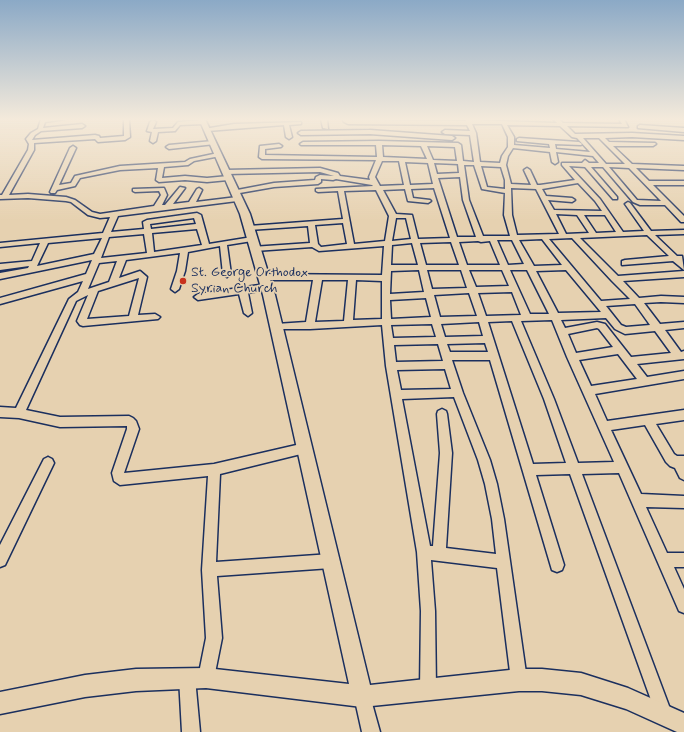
<!DOCTYPE html>
<style>
body{margin:0}
canvas{display:block;background:#e6d1b0}
</style>
<canvas width="684" height="732"></canvas>
<script>
const ctx = document.querySelector('canvas').getContext('2d');
ctx.lineJoin = 'round';
function toPath(rows) {
  const path = new Path2D();
  for (const r of rows) {
    path.moveTo(r[0], r[1]);
    for (let i = 2; i < r.length; i += 2) path.lineTo(r[i], r[i + 1]);
  }
  return path;
}
function trace(path, color, width, dash) {
  ctx.strokeStyle = color;
  ctx.lineWidth = width;
  ctx.lineCap = dash ? 'butt' : 'round';
  ctx.setLineDash(dash || []);
  ctx.stroke(path);
}
function fillPath(path, color) {
  ctx.fillStyle = color;
  ctx.fill(path, 'evenodd');
}
function drawText(font, color, halo, rows, align = 'center') {
  ctx.font = font + ' Mynerve,sans-serif';
  ctx.lineWidth = 3.5;
  ctx.setLineDash([]);
  ctx.textBaseline = 'middle';
  ctx.strokeStyle = halo;
  ctx.fillStyle = color;
  for (const [text, x, y, turn = 0] of rows) {
    ctx.save();
    ctx.translate(x, y);
    ctx.rotate((+turn || 0) * Math.PI / 180);
    ctx.textAlign = isNaN(turn) ? turn : align;
    if (halo) ctx.strokeText(text, 0, 0);
    ctx.fillText(text, 0, 0);
    ctx.restore();
  }
}
const minor = toPath([
 [41,119,65,119,45,122,43,128,82,124,85,126,82,128,41,131,35,135,32,140,95,135,99,136,100,138,124,136,124,119,129,119,130,137,125,140,98,142,95,139,34,143,34,150,9,195,28,194,66,197,75,200,92,212,100,214,154,206,161,195,159,191,135,192,133,191,133,189,164,188,167,195,162,205,165,205,180,187,185,188,173,204,189,202,197,189,199,188,202,190,196,202,237,197,240,199,237,201,118,216,111,232,144,229,143,222,147,220,197,213,201,215,209,244,252,237,256,239,252,241,227,245,231,274,227,277,223,274,220,246,188,252,185,271,179,289,175,292,171,289,177,271,180,253,126,260,119,278,140,271,147,277,138,315,155,314,160,317,158,319,83,326,80,325,77,321,88,295,76,301,26,410,60,417,129,416,133,418,136,421,139,429,124,473,214,464,305,443,309,444,311,448,309,452,305,453,220,474,216,562,331,554,336,556,338,561,336,566,331,568,217,576,222,638,214,678,212,684,206,686,200,684,198,678,206,638,202,570,208,476,120,485,114,481,112,473,127,429,127,426,60,427,19,418,0,417,0,407,16,408,69,299,78,292,83,281,0,304,0,298,86,274,92,260,0,279,0,273,28,268,29,266,0,270,0,264,32,261,40,243,0,247,0,243,103,233,110,217,100,218,88,215,71,202,66,201,28,198,0,199,0,195,2,195,28,150,29,144,26,139,31,133,38,129,41,119],
 [194,218,196,224,151,229,150,224,194,218],
 [197,229,202,245,154,252,152,233,197,229],
 [144,234,147,253,101,258,109,237,144,234],
 [102,238,94,254,37,266,48,243,102,238],
 [117,261,109,282,88,289,99,263,117,261],
 [139,278,129,316,87,319,98,291,139,278],
 [321,119,327,119,328,129,323,128,321,119],
 [342,119,347,119,349,120,466,121,466,119,470,119,471,120,557,123,553,119,559,119,563,123,622,124,619,119,624,119,628,127,567,126,575,134,632,133,684,136,684,140,632,137,605,138,609,142,655,143,656,144,653,146,613,146,632,164,684,166,684,170,636,168,649,181,684,181,684,185,653,185,684,216,684,222,681,222,665,205,640,205,633,202,603,167,591,167,617,197,617,199,613,199,585,167,569,166,600,199,623,232,644,231,625,204,628,202,630,203,651,231,684,230,684,234,655,235,677,256,682,256,684,270,673,261,622,265,622,261,625,260,669,256,647,235,580,238,618,276,684,271,684,277,623,281,639,298,661,296,684,297,684,303,661,302,644,303,660,324,684,322,684,328,665,330,681,352,684,351,684,359,637,364,647,377,684,371,684,379,595,394,607,421,684,410,684,420,656,424,674,454,677,456,684,456,684,480,680,478,675,468,670,466,666,462,645,425,611,430,641,494,684,496,684,508,646,507,667,553,684,553,684,567,674,567,684,589,684,613,679,611,619,473,582,474,672,714,670,720,664,722,658,720,656,714,570,474,536,475,564,565,562,570,557,572,552,570,490,360,452,360,463,393,490,460,497,484,504,519,527,680,525,686,519,688,513,686,511,680,497,568,431,560,435,611,436,689,434,695,428,697,422,695,420,689,421,611,417,552,386,366,382,325,310,329,273,329,271,327,273,325,276,324,306,322,313,280,263,280,259,277,263,274,382,275,384,246,319,251,312,247,255,251,252,251,252,247,310,243,308,226,249,230,245,228,249,226,343,219,338,191,318,192,316,191,316,189,373,186,372,185,336,179,333,180,321,179,321,182,318,184,274,187,234,194,231,192,232,191,274,183,315,180,316,177,320,175,334,176,320,172,226,174,223,172,226,170,320,168,338,173,340,176,370,180,369,177,376,160,262,159,259,157,260,146,279,144,282,146,281,147,265,149,265,155,377,157,376,145,301,145,300,144,303,142,379,141,458,143,461,145,463,161,474,162,470,135,445,134,442,132,445,130,470,131,467,125,348,124,344,122,342,119],
 [472,124,502,124,508,137,508,147,502,156,500,163,480,162,476,133,472,124],
 [507,125,560,126,572,137,577,138,590,152,556,149,555,144,581,145,582,144,579,142,519,138,517,139,517,141,549,144,550,148,514,145,514,137,507,125],
 [583,138,599,138,625,164,606,164,583,138],
 [382,145,421,146,427,159,383,157,382,145],
 [427,146,455,147,457,161,433,160,427,146],
 [513,148,550,152,552,162,555,164,558,162,556,152,593,156,599,163,589,163,585,160,582,163,562,163,562,165,575,180,540,185,537,185,530,170,527,168,524,170,531,185,511,184,506,165,508,156,513,148],
 [382,161,399,161,404,185,380,186,375,177,382,161],
 [405,162,428,163,433,184,410,185,405,162],
 [434,163,458,164,459,173,437,174,434,163],
 [464,165,474,165,482,189,505,193,504,215,510,236,483,236,469,200,464,165],
 [481,166,501,167,505,180,505,189,487,187,481,166],
 [609,167,629,168,661,201,637,200,609,167],
 [460,177,463,200,476,237,457,237,438,178,460,177],
 [578,183,595,201,602,211,554,210,548,200,572,202,575,200,572,198,546,196,542,189,578,183],
 [434,188,450,238,418,239,412,215,396,214,383,190,405,189,408,201,428,203,431,201,430,200,413,198,411,189,434,188],
 [511,188,536,189,559,234,517,235,512,215,511,188],
 [376,190,389,216,385,241,354,244,344,191,376,190],
 [556,214,577,215,589,233,566,234,556,214],
 [584,215,605,215,616,232,596,233,584,215],
 [396,218,406,218,411,239,392,241,396,218],
 [343,223,347,244,321,247,318,244,315,225,343,223],
 [572,238,612,281,630,299,601,301,549,239,572,238],
 [542,239,562,265,534,266,519,240,542,239],
 [497,240,512,240,524,264,508,265,497,240],
 [478,241,481,242,490,241,500,265,467,265,459,242,478,241],
 [451,242,459,265,426,265,420,243,451,242],
 [412,243,418,265,391,265,392,245,412,243],
 [419,270,424,292,390,294,391,271,419,270],
 [427,270,461,270,467,288,432,289,427,270],
 [469,270,502,270,509,286,476,287,469,270],
 [510,270,527,270,549,314,530,314,510,270],
 [566,270,601,312,558,313,536,271,566,270],
 [322,280,348,280,344,321,315,322,322,280],
 [356,280,382,281,382,319,353,320,356,280],
 [512,292,521,315,486,316,478,293,512,292],
 [469,293,477,316,440,317,434,295,469,293],
 [426,298,431,317,391,319,390,300,426,298],
 [635,304,650,325,626,327,621,325,606,306,635,304],
 [606,318,615,329,625,334,655,331,671,353,631,357,605,324,597,322,565,328,561,320,606,318],
 [552,320,567,357,614,462,578,463,554,399,521,321,552,320],
 [512,321,544,399,566,463,533,464,488,322,512,321],
 [479,322,483,336,445,337,441,324,479,322],
 [432,324,436,337,393,338,391,325,432,324],
 [597,328,599,329,613,347,576,353,568,334,597,328],
 [485,343,488,352,450,352,447,344,485,343],
 [438,344,443,361,396,362,394,345,438,344],
 [618,354,637,379,591,386,579,360,618,354],
 [445,369,451,389,401,390,397,370,445,369],
 [454,397,478,460,485,484,492,519,496,554,446,548,452,453,447,414,446,411,442,409,438,411,437,414,440,453,433,546,430,546,402,399,454,397],
 [153,120,156,122,153,129,173,128,178,122,203,120,206,122,203,124,180,125,175,131,158,132,156,141,153,143,150,141,152,132,147,131,150,122,153,120],
 [301,122,301,124,289,125,292,137,289,139,286,137,284,125,207,131,204,129,234,124,301,122],
 [640,125,684,128,684,132,638,128,638,126,640,125],
 [370,130,452,136,455,138,452,140,370,134,301,135,298,133,301,131,370,130],
 [213,141,215,142,215,144,169,149,166,147,169,145,213,141],
 [73,146,76,148,59,185,71,183,75,176,120,166,185,162,190,159,218,153,221,155,220,156,194,161,188,165,164,167,162,178,185,176,207,178,228,176,231,178,228,180,207,182,185,180,159,182,156,180,158,168,120,170,80,178,75,186,57,190,55,193,51,193,50,192,70,148,73,146],
 [266,284,270,287,269,289,248,293,252,313,248,316,244,313,239,294,198,300,194,297,198,294,266,284],
 [48,457,52,459,54,463,5,565,0,567,0,545,44,459,48,457],
 [187,670,193,672,195,678,200,732,182,732,179,678,181,672,187,670],
 [362,688,368,690,370,696,380,732,362,732,354,696,356,690,362,688]
]);
const major = toPath([
 [199,119,205,119,250,214,275,295,370,685,519,669,542,669,581,673,628,688,684,713,684,732,677,732,626,709,581,695,542,691,519,691,362,707,206,688,136,691,85,697,0,714,0,692,85,675,136,669,206,668,349,684,263,295,240,214,199,119]
]);
trace(minor, '#1b2f5e', 3);
trace(major, '#1b2f5e', 3);
fillPath(minor, '#e6d1b0');
fillPath(major, '#e6d1b0');
const sky = ctx.createLinearGradient(0, 0, 0, 221);
sky.addColorStop(0, '#8ba9c6');
sky.addColorStop(0.54, '#f4eadb');
sky.addColorStop(1, '#f4eadb00');
ctx.fillStyle = sky;
ctx.fillRect(0, 0, 684, 221);
for (const [x, y, r, color] of [
 [183,281,4,"#c8321e"]
]) {
  const dot = new Path2D();
  dot.arc(x, y, r, 0, 2 * Math.PI);
  ctx.fillStyle = color;
  ctx.fill(dot);
  trace(dot, '#e6d1b0', 1.5);
}
drawText('14px', '#1b2f5e', '#e6d1b0', [
 ["St. George Orthodox",191,273],
 ["Syrian Church",191,289]
], 'left');
</script>
